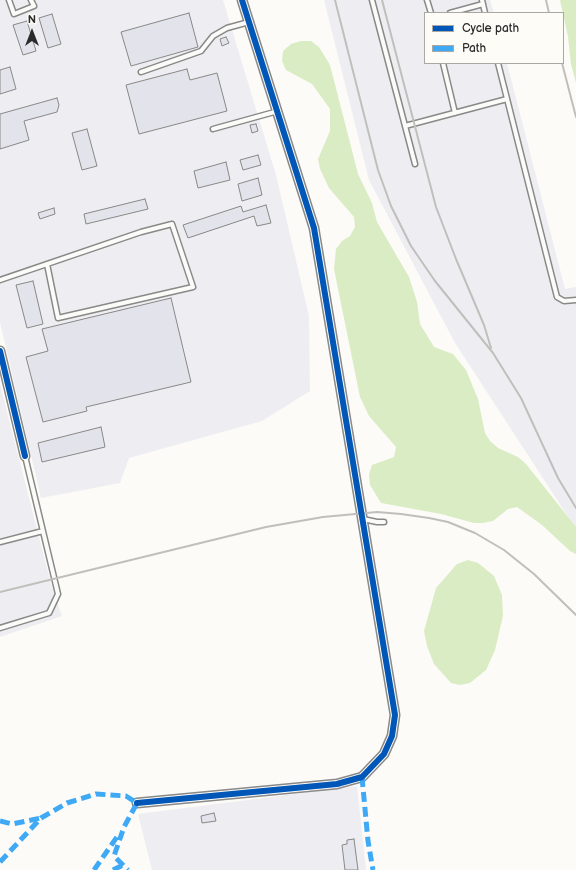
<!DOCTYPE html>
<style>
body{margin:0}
#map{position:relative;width:576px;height:870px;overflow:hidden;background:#fcfbf8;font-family:"Balsamiq Sans",sans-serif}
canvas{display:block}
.legend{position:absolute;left:424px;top:12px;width:140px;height:52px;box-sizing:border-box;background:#fdfcf7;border:1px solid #a9a8a5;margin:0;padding:5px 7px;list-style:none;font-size:12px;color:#2b2b2b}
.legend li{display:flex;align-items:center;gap:8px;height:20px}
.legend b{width:20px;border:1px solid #a9a8a5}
.north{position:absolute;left:12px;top:12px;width:40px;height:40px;-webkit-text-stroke:3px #fdfcf7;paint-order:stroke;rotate:0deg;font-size:11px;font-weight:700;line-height:16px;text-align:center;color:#2b2b2b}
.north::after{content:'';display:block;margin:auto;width:14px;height:18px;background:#2b2b2b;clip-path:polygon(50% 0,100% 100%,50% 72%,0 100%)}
</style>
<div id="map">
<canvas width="576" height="870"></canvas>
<ul class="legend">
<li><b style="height:5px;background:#0057b8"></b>Cycle path</li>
<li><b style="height:5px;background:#3fa9f5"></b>Path</li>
</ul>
<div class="north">N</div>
</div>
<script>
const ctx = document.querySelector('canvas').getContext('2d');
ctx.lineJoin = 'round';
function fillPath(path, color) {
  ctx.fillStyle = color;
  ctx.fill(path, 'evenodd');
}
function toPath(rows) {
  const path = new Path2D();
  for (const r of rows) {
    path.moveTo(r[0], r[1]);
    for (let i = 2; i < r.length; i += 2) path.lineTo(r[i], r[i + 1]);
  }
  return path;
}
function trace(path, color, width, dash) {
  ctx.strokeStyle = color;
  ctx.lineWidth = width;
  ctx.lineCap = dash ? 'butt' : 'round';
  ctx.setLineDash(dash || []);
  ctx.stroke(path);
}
fillPath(toPath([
 [0,0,223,0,276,175,309,316,310,391,262,421,129,458,120,483,41,498,0,322],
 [324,0,490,0,494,13,425,13,425,63,507,63,565,289,576,287,576,529,455,343,369,180],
 [0,384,51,584,62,616,0,637],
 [357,786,366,870,152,870,138,814]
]), '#eeeef2');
fillPath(toPath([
 [560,0,576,0,576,83,571,64,568,37],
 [301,41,311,41,319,47,330,65,358,174,372,203,377,222,409,277,417,302,420,324,434,347,453,354,466,370,478,399,485,433,490,441,498,448,518,457,526,464,576,527,576,554,570,551,542,525,517,507,508,509,493,521,483,523,474,523,441,514,381,503,370,485,369,474,372,465,394,457,396,447,369,416,360,397,334,269,336,249,342,241,350,236,355,227,354,217,329,188,320,169,318,159,330,131,330,109,312,84,286,70,282,61,283,51,291,44],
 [468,560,478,563,494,576,502,595,503,616,495,650,486,670,470,683,460,685,451,683,434,664,427,646,424,631,436,588,457,564]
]), '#daecc3');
const building = toPath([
 [189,13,198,47,131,66,121,32,189,13],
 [52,14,61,44,48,48,39,18,52,14],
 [27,21,36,51,23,55,13,25,27,21],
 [226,37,229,43,222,46,220,39,226,37],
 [10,67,16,89,0,94,0,70,10,67],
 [187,69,190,80,217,73,227,111,139,134,126,85,187,69],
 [57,98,59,105,57,112,24,121,29,140,0,149,0,114,57,98],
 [256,124,258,131,252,133,250,125,256,124],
 [87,129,97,166,82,170,72,133,87,129],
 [258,155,261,165,243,170,240,160,258,155],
 [226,162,230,180,198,188,194,171,226,162],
 [258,178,262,195,242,201,238,184,258,178],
 [145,199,148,209,86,224,84,214,145,199],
 [266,205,271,223,257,226,254,216,188,238,183,225,241,206,243,212,266,205],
 [54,208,55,214,40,219,38,213,54,208],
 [33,281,43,324,27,328,16,285,33,281],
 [171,298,191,382,86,407,87,411,43,422,26,357,48,351,42,329,171,298],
 [101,427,105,447,42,462,38,443,101,427],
 [214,813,216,821,202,823,201,816,214,813],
 [354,839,358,870,345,870,342,845,347,844,347,840,354,839]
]);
fillPath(building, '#e3e3eb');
trace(building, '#898987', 1);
const service = toPath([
 [9,0,14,14,34,6,31,0],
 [372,0,415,164],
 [427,0,431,13],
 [482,0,485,13],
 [450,13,483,4],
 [443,63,455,113],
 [498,63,557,297,564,301,576,300],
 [141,72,201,51,213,36,227,28,249,22],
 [405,126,507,99],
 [213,129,278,111],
 [0,280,141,232,172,224,193,287,58,318,47,264],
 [363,519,377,522,384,522],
 [0,542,43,531],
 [0,628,49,613,58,594,25,456]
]);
const minor = toPath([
 [0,351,25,456],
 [137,803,337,784,362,777,384,754,392,736,395,715,314,228,242,0]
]);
trace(service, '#898987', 7);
trace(minor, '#898987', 11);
trace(service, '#fbfbf9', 4);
trace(minor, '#fbfbf9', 8);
trace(toPath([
 [335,0,378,170,391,206,411,246,435,281,493,353,521,398,558,478,576,508],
 [382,0,436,207,456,259,484,325,491,348],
 [546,0,549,13],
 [562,63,576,117],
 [0,592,266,527,323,517,377,512,401,514,429,518,448,522,475,533,504,550,534,574,576,615]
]), '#c0bfbc', 2);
trace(toPath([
 [362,777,368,841,373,870],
 [0,821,12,824,41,818],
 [0,862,41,818,67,803,96,794,126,796,137,803,124,827,114,856,128,870],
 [94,870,119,834],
 [113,870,123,865]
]), '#3fa9f5', 5, [10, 5]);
trace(toPath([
 [0,351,25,456],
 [137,803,337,784,362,777,384,754,392,736,395,715,314,228,242,0]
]), '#0057b8', 6);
</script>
